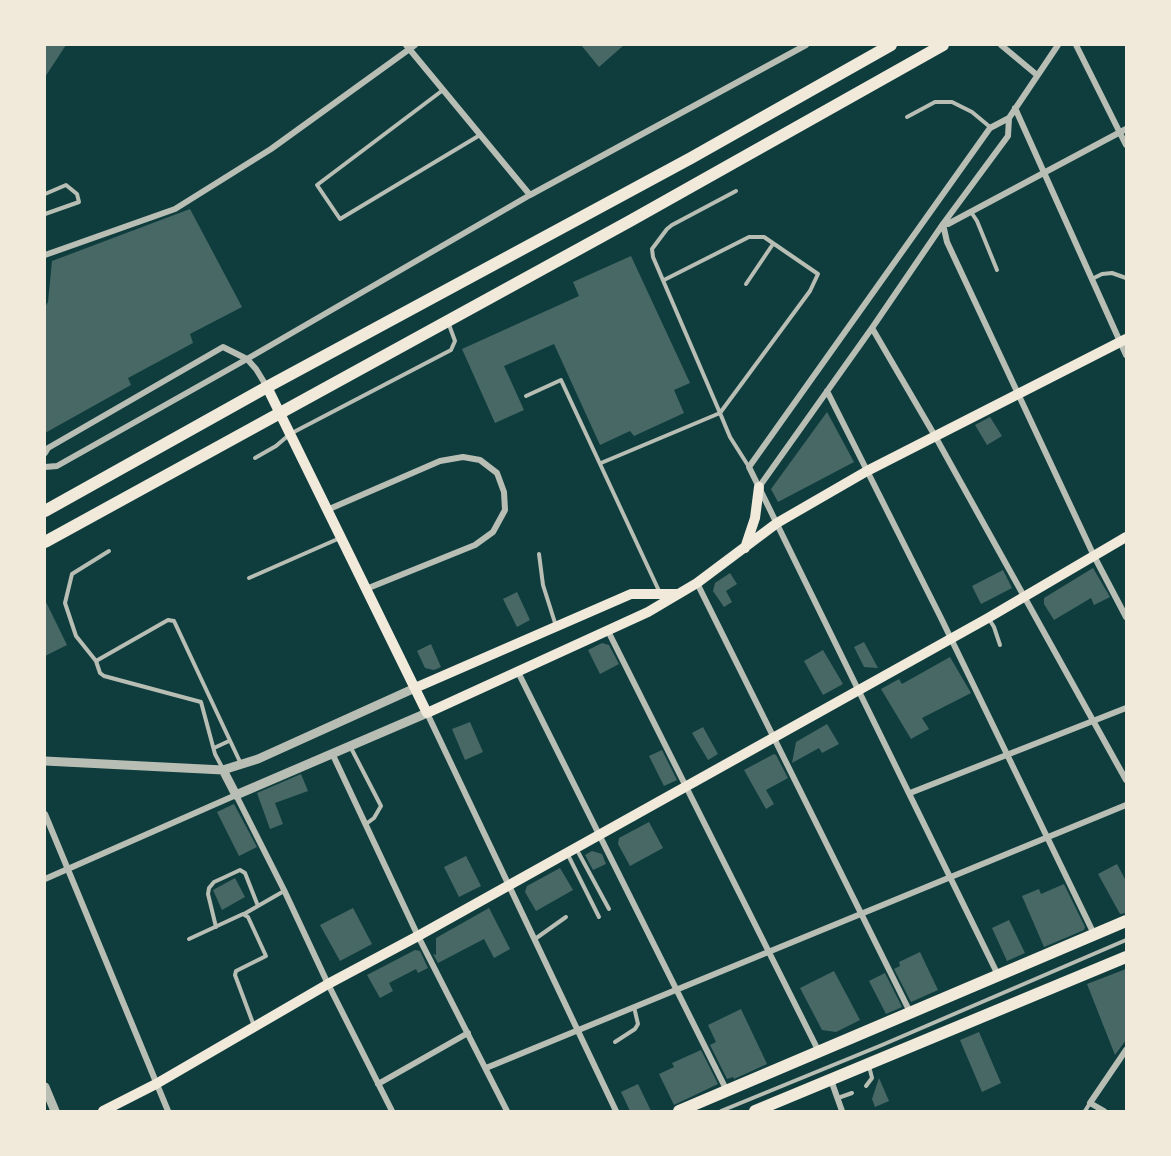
<!DOCTYPE html>
<style>
body{margin:0}
#map{position:relative;width:1171px;height:1156px;overflow:hidden;background:#0f3d3e;font-family:"Work Sans",sans-serif}
canvas{display:block}
.frame{position:absolute;inset:0;border:46px solid #f1e9da;pointer-events:none}
</style>
<div id="map">
<canvas width="1171" height="1156"></canvas>
<div class="frame"></div>
</div>
<script>
const ctx = document.querySelector('canvas').getContext('2d');
ctx.lineJoin = 'round';
function fillPath(path, color) {
  ctx.fillStyle = color;
  ctx.fill(path, 'evenodd');
}
function toPath(rows) {
  const path = new Path2D();
  for (const r of rows) {
    path.moveTo(r[0], r[1]);
    for (let i = 2; i < r.length; i += 2) path.lineTo(r[i], r[i + 1]);
  }
  return path;
}
function trace(path, color, width, dash) {
  ctx.strokeStyle = color;
  ctx.lineWidth = width;
  ctx.lineCap = dash ? 'butt' : 'round';
  ctx.setLineDash(dash || []);
  ctx.stroke(path);
}
fillPath(toPath([
 [45,45,66,45,45,77],
 [581,45,624,45,599,67],
 [190,209,242,307,190,334,193,343,128,378,131,385,45,433,45,307,48,302,52,261],
 [631,256,690,383,674,390,684,413,634,436,630,431,600,445,554,344,504,366,524,410,495,423,462,349,579,296,573,282],
 [827,412,854,462,778,502,771,489],
 [990,417,1002,436,987,445,975,425],
 [1093,568,1110,597,1094,605,1091,598,1054,620,1044,604,1044,598],
 [1003,570,1012,588,981,604,972,586],
 [730,573,737,584,726,591,732,602,724,607,713,591,715,583],
 [517,592,530,620,517,627,503,599],
 [45,600,67,645,45,656],
 [864,642,878,668,864,667,854,647],
 [602,643,609,645,619,664,600,674,588,650],
 [431,644,441,667,434,670,425,668,417,651],
 [823,650,843,684,823,695,804,661],
 [950,657,971,693,922,718,929,729,911,739,881,689,899,679,902,684],
 [470,722,483,752,465,760,452,729],
 [827,724,839,744,822,753,819,748,792,763,796,742],
 [703,727,718,754,708,760,692,733],
 [662,750,677,780,664,786,649,756],
 [774,754,776,755,788,778,766,790,774,804,766,809,744,770],
 [301,774,308,791,275,803,283,824,270,829,257,793],
 [234,804,257,847,239,856,217,812],
 [649,822,663,848,630,866,618,844,619,838],
 [592,851,602,854,606,864,593,870,585,855],
 [466,856,481,886,459,897,444,867],
 [1117,864,1126,881,1126,913,1120,914,1098,874],
 [560,868,573,890,536,911,525,892,527,886],
 [235,878,245,897,222,910,213,890],
 [1064,884,1085,927,1084,930,1044,947,1022,896,1039,889,1041,894],
 [353,908,372,944,340,961,320,925],
 [489,908,510,949,494,958,484,939,438,963,433,954,436,955,436,938],
 [1009,920,1025,953,1007,961,992,928],
 [415,950,420,951,428,968,418,973,416,969,389,983,393,991,380,998,367,975],
 [920,952,938,990,911,1002,894,969,900,966,899,962],
 [1126,969,1126,1040,1115,1055,1087,984],
 [834,971,860,1020,836,1032,822,1030,800,988],
 [885,973,902,1007,886,1014,869,981],
 [741,1009,767,1064,734,1079,733,1077,727,1079,710,1045,716,1042,708,1025],
 [979,1032,1001,1083,982,1092,960,1040],
 [701,1050,718,1084,674,1105,659,1074,674,1067,672,1063],
 [879,1078,889,1101,875,1107,872,1099],
 [638,1084,651,1111,630,1111,621,1092]
]), '#486865');
trace(toPath([
 [443,90,317,185,340,219,480,135],
 [907,117,935,102,952,102,972,112,990,127],
 [45,194,66,185,77,194,79,202,45,214],
 [971,212,977,221,997,270],
 [1092,279,1102,274,1112,273,1126,278],
 [664,280,749,237,764,237,818,274,810,291,720,413,730,437,749,467],
 [746,284,773,244],
 [526,396,561,380,660,593],
 [255,458,276,446,290,434,451,350,455,341,448,322],
 [601,463,720,413,653,257,652,249,667,229,672,225,736,191],
 [539,554,543,585,556,626],
 [249,578,340,538],
 [989,619,994,627,1000,645],
 [96,661,76,636,65,603,72,574,109,551],
 [350,746,381,806,374,818,366,824],
 [214,748,229,741],
 [223,769,215,754,201,702,104,676,100,673,96,661,168,620,174,621,241,764],
 [577,850,609,909],
 [568,855,599,917],
 [244,914,284,891],
 [216,927,208,894,209,888,214,882,225,877,240,870,245,873,258,906],
 [189,939,243,914,248,917,266,956,236,971,235,975,254,1026],
 [535,939,566,917],
 [615,1042,635,1029,638,1024,634,1007],
 [866,1086,872,1078,869,1066],
 [838,1098,852,1093],
 [721,1111,882,1045,1126,940],
 [1085,1111,1090,1103]
]), '#b8beb3', 4);
trace(toPath([
 [406,45,530,195],
 [1001,45,1037,75],
 [1076,45,1126,145],
 [1015,108,1126,355],
 [1126,129,948,224,943,224,947,242,1094,556,1126,617],
 [45,255,175,209,271,149,415,45],
 [872,328,935,436,1126,780],
 [827,391,941,618,1094,934],
 [45,453,48,448,223,347,247,359,256,369,267,387],
 [45,467,57,466,247,359,530,195,806,45],
 [759,487,872,328,943,224,1008,136,1009,118],
 [327,510,440,461,463,457,480,460,497,473,504,492,505,510,493,532,475,545,366,589],
 [697,583,910,1012],
 [608,631,818,1050],
 [518,672,727,1091],
 [427,713,616,1111],
 [332,753,418,936,507,1111],
 [910,793,1126,708],
 [45,814,168,1111],
 [45,879,236,795,284,890,328,984,392,1111],
 [998,975,749,467,990,128,1009,118,1058,45],
 [486,1068,1126,805],
 [831,1080,842,1111],
 [378,1084,468,1033],
 [1104,1111,1090,1103,1126,1050]
]), '#b8beb3', 6);
trace(toPath([
 [45,761,223,770,258,759,415,688],
 [223,770,236,795,427,713],
 [45,1087,55,1111]
]), '#b8beb3', 9);
trace(toPath([
 [267,387,427,713,648,612,697,583,777,523,867,471,1126,339],
 [745,548,755,518,759,487],
 [415,688,631,594,677,594],
 [103,1111,156,1084,328,984,418,936,988,618,1126,537]
]), '#f1e9da', 10);
trace(toPath([
 [45,511,267,387,691,158,891,45],
 [45,542,630,221,943,45],
 [679,1111,1126,921],
 [755,1111,1126,957]
]), '#f1e9da', 12);
</script>
